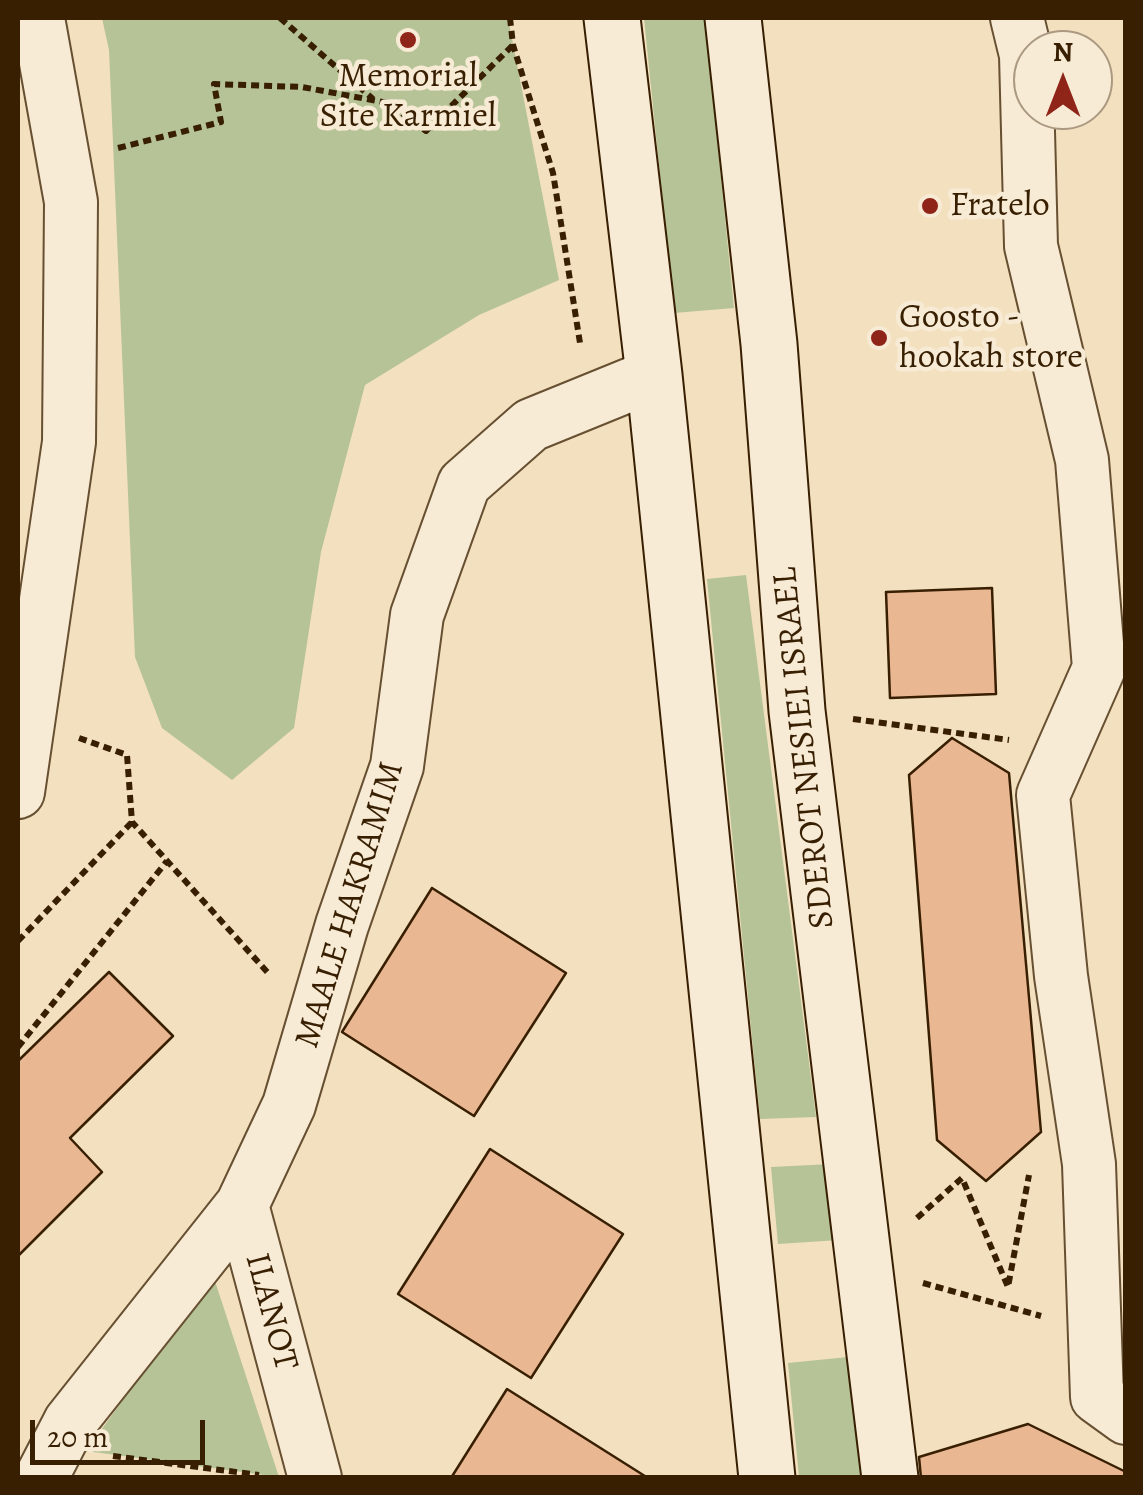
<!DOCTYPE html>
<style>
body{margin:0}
#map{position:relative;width:1143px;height:1495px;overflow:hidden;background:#f3e0bf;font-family:Alegreya,serif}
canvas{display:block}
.frame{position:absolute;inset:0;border:20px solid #381f02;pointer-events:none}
.north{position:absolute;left:1013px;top:30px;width:100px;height:100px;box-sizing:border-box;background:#f7ebd5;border:2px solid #ab9981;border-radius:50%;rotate:0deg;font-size:28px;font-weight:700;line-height:40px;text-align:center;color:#381f02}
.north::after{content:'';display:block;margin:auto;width:35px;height:45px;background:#8f2418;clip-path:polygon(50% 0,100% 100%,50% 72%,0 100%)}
.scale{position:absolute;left:30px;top:1420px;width:175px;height:45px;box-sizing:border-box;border:5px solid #381f02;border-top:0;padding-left:12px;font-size:30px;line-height:35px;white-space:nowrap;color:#381f02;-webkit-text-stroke:8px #f7ebd5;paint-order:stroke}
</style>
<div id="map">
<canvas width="1143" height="1495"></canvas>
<div class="frame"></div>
<div class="north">N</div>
<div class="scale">20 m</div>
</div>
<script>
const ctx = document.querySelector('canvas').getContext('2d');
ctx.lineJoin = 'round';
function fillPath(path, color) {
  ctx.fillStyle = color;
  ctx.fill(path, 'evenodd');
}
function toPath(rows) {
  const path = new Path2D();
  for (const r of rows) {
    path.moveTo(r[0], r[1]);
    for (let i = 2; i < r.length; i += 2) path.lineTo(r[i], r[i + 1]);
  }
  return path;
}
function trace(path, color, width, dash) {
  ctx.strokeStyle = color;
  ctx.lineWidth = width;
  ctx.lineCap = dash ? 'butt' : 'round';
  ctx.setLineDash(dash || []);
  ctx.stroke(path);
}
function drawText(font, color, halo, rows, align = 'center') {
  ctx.font = font + ' Alegreya,serif';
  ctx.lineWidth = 9;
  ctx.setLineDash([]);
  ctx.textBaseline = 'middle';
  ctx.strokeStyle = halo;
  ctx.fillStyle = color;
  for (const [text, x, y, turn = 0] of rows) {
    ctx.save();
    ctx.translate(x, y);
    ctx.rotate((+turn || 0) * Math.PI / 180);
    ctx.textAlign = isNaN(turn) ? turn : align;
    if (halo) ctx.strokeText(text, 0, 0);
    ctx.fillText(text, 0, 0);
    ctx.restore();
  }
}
fillPath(toPath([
 [102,18,508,18,559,280,479,315,365,385,321,552,294,728,232,780,162,728,135,657,109,50],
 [644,18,705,18,734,308,674,313],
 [746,575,816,1117,760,1119,707,579],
 [832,1164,839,1240,778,1244,771,1167],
 [213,1275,279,1477,86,1451],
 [848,1357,862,1477,799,1477,788,1363]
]), '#b5c396');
const building = toPath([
 [992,588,996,694,890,698,886,592,992,588],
 [952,738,1009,773,1041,1132,986,1181,937,1140,909,775,952,738],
 [432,888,566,973,474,1116,342,1032,432,888],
 [109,972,173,1036,70,1138,102,1172,18,1256,18,1061,109,972],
 [490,1149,623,1234,531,1378,398,1294,490,1149],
 [507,1389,648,1478,451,1478,507,1389],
 [1028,1424,1126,1472,1126,1478,921,1478,919,1457,1028,1424]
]);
fillPath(building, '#eab793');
trace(building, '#381f02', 2.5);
const street = toPath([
 [1017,18,1026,55,1031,246,1082,460,1099,668,1043,795,1061,976,1089,1164,1097,1397,1126,1418],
 [18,792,69,442,71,202,38,18],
 [242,1205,315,1478],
 [41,1478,70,1422,242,1205,289,1105,342,925,397,766,417,615,464,484,531,425,654,375]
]);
const secondary = toPath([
 [612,18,654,375,767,1478],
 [733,18,769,344,797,711,890,1478]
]);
trace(street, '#674f31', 56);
trace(secondary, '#381f02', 59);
trace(toPath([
 [280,18,373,99],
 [510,18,513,45,553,173,580,343],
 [118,148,221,122,214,84,302,87,388,103,426,131,513,45],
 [853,719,1009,740],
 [79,738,127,755,132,822,269,974],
 [18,941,132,822],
 [18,1047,167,861],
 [917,1218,962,1178,1008,1287,1029,1175],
 [923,1283,1041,1316],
 [113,1456,259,1475]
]), '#381f02', 6, [8, 5]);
trace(street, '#f7ebd5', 52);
trace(secondary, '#f7ebd5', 55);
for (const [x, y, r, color] of [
 [408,40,10,"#8f2418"],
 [930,206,10,"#8f2418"],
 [879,338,10,"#8f2418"]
]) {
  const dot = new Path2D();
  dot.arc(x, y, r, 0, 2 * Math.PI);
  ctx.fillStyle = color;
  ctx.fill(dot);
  trace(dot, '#f7ebd5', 4);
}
drawText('35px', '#381f02', '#f7ebd5', [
 ["Memorial",408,77,"center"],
 ["Site Karmiel",408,117,"center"],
 ["Fratelo",950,206],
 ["Goosto -",899,318],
 ["hookah store",899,358]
], 'left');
drawText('35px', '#381f02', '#f7ebd5', [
 ["SDEROT NESIEI ISRAEL",805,748,-96],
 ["MAALE HAKRAMIM",351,905,-73],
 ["ILANOT",270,1312,75]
]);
</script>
